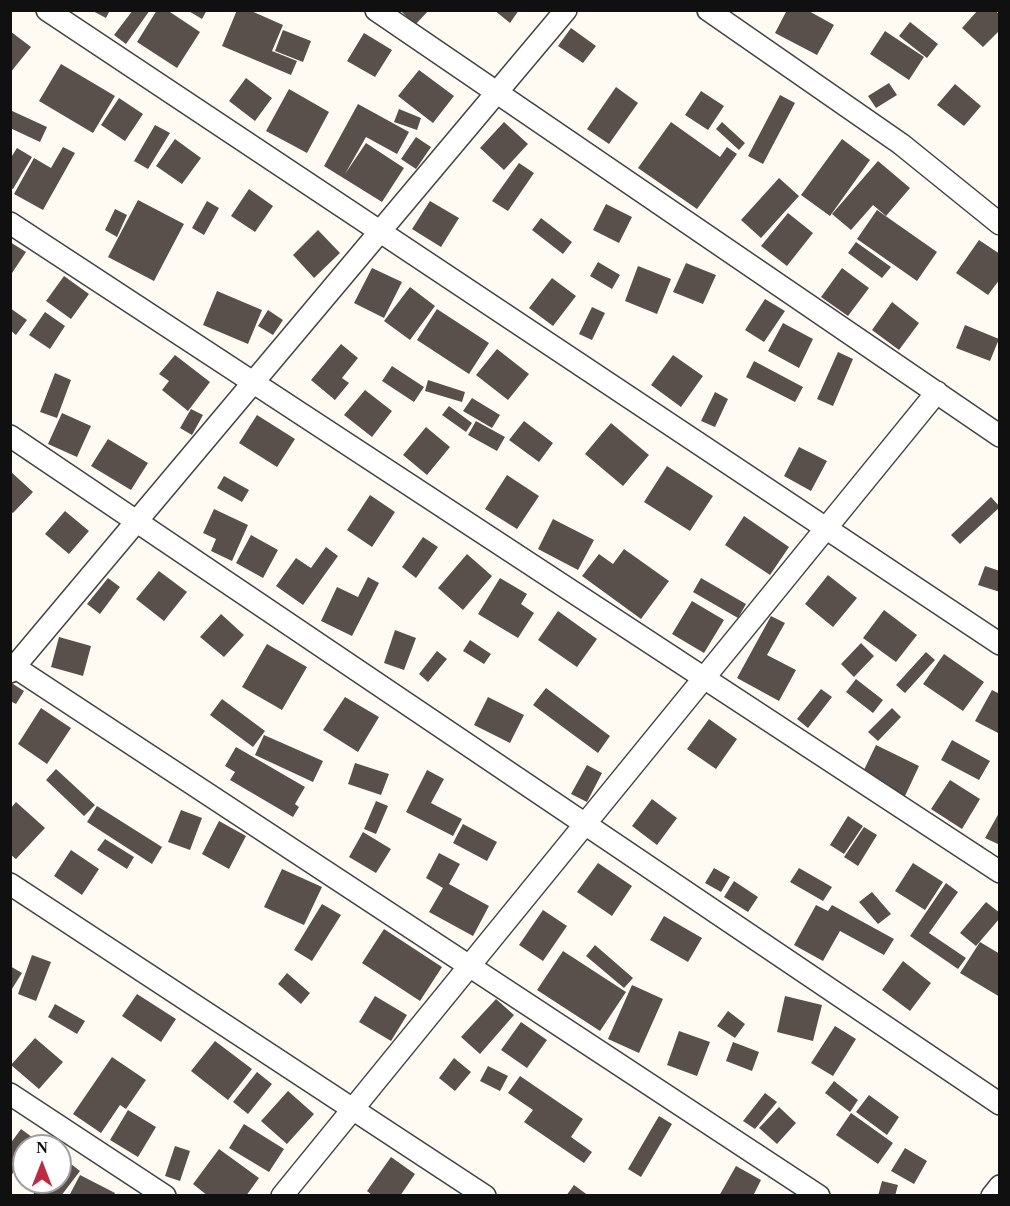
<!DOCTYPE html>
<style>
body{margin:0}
#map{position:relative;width:1010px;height:1206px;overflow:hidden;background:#fffbf3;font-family:"Times New Roman",serif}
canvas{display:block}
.frame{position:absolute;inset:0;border:12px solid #101010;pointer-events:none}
.north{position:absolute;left:12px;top:1134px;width:60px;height:60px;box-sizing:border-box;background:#fff;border:2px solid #9f9f9f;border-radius:50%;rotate:0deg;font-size:16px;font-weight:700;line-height:24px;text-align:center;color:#101010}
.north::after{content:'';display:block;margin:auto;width:21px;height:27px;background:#be2a40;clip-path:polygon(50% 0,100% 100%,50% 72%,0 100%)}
</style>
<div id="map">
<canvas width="1010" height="1206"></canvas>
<div class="frame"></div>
<div class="north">N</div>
</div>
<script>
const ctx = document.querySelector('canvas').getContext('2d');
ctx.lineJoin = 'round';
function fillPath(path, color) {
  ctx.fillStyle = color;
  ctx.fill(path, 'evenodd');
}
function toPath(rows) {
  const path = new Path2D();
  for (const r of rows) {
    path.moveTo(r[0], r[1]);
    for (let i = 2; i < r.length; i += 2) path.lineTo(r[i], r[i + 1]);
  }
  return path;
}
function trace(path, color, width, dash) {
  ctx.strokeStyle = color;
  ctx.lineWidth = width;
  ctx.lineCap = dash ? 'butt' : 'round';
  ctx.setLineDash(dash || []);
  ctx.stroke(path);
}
fillPath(toPath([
 [91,10,110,10,106,18],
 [133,10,150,10,126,44,114,35],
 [157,10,167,10,200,32,177,68,137,42],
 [187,10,207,10,202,19],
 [237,10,249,10,283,25,272,51,297,61,291,75,222,46],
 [400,10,429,10,415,25],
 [494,10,519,10,510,23],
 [787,10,807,10,834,25,817,55,775,33],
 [978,10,995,10,1000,15,1000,30,983,47,962,28],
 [910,22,938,44,927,58,899,36],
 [571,28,596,46,583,63,558,46],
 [283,30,311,41,303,62,275,51],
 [10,31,31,47,10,73],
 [885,31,924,57,909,80,870,54],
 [364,33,392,50,375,77,347,61],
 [61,64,115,96,93,133,39,101],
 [419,70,454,96,433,123,398,96],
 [246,78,272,98,255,121,229,101],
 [889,83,897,95,876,108,868,96],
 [955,84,981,106,964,126,937,105],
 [616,87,638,103,609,144,587,129],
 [289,89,329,112,307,153,266,131],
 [701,91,724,106,708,130,685,115],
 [780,95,795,103,763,164,748,156],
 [119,98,143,114,125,141,101,125],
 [358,104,409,132,397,154,366,137,345,174,366,143,404,168,382,202,324,166],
 [399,109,421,118,417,130,394,122],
 [10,110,47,127,40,142,10,128],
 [504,122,528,144,504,170,480,148],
 [671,122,720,157,727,147,737,154,697,209,638,168],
 [722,122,745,143,739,150,716,129],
 [155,125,170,133,148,169,134,161],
 [416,137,431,147,416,169,401,159],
 [175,139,201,158,182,184,156,166],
 [842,139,870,160,830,216,801,195],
 [63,147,75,153,43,210,14,194,34,158,51,168],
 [17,148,32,157,13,189,10,188,10,159],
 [878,161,910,188,886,216,873,205,851,230,832,214],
 [519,163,534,173,508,211,492,201],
 [779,178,799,196,761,238,741,220],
 [249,189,273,206,255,232,231,216],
 [138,200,184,224,154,281,108,257],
 [207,201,219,208,204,235,192,228],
 [430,201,459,218,441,247,412,229],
 [606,204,632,217,619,243,593,230],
 [115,209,127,215,117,237,105,230],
 [877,210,937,252,917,281,857,239],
 [788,213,813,233,787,266,761,246],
 [541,218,572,242,563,254,532,230],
 [318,230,340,253,314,278,293,255],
 [979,240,1000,254,1000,279,988,295,956,273],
 [10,242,26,252,10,276],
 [856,242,891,267,882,278,848,253],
 [598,262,620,275,612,289,590,276],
 [686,263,716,275,703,304,673,292],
 [638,266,671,279,657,314,625,301],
 [372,268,402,282,384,318,354,303],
 [842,268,869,288,848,316,821,297],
 [64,276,89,294,71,319,46,301],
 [552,278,576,296,553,326,529,308],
 [410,287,435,306,410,340,384,321],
 [217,291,262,310,248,344,203,325],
 [765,299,785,311,764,342,745,330],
 [892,302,919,323,899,350,872,330],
 [592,307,605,313,592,340,579,334],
 [10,308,27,320,16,335,10,330],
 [437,309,489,343,469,374,417,340],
 [268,310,283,320,273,335,258,326],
 [45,312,65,326,50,349,29,335],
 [783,323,813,339,799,368,768,351],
 [965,325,999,339,990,361,956,348],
 [341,344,358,358,342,378,349,383,335,400,311,380],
 [497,349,529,374,508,400,476,375],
 [838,352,853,359,833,406,817,399],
 [175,355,210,382,188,411,162,390,169,381,159,374],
 [673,355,703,376,681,407,651,385],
 [754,361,803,387,795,402,746,377],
 [392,366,424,387,414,402,382,381],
 [55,373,71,380,57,418,40,412],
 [428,380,465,392,462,402,425,391],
 [365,390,392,411,372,437,344,415],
 [715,392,728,399,715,427,701,421],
 [472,398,500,415,492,428,463,411],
 [449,406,472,423,466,432,442,415],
 [191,409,203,415,192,435,180,428],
 [62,413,91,426,77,457,48,444],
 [257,415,295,439,277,467,239,443],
 [476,421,505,437,497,451,468,435],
 [524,421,553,443,539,462,509,440],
 [611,423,649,455,623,486,585,454],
 [426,427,450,447,427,475,403,455],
 [108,439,148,463,131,490,91,466],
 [799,447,827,461,811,491,784,476],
 [667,466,713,496,690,531,644,502],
 [10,471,33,492,13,513,10,511],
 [507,475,539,496,517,529,485,509],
 [224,476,249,490,242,502,217,488],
 [370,495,395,512,372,547,347,530],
 [991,497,1000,507,960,544,951,535],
 [214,509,248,525,232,561,211,551,216,539,203,533],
 [65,511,89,531,69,554,45,534],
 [744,516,789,547,770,575,725,545],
 [553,519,594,540,578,570,538,549],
 [251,535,278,550,263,578,236,563],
 [423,537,438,547,416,578,402,567],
 [326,547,338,556,303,605,276,586,296,558,311,568],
 [624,549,669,581,641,619,582,576,599,554,613,564],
 [467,554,492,576,463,610,438,588],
 [985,566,1000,571,1000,592,978,585],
 [159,571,187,592,164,621,136,599],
 [828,575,857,598,833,627,805,604],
 [368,577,379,583,352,636,321,621,337,587,358,597],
 [108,578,120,587,100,614,87,604],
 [500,578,527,594,521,604,534,613,518,638,478,614],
 [701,578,746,604,738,618,693,592],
 [692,601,724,620,704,653,672,634],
 [884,610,917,635,896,662,863,638],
 [558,611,597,639,577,667,538,640],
 [221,614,244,635,224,657,200,637],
 [771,616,785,623,767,655,796,670,779,701,737,678],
 [395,630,416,638,404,670,384,663],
 [59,637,91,646,83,676,51,667],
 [470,640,491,654,484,664,463,651],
 [861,643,874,656,854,677,841,664],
 [267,644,307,667,282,710,242,687],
 [437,651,447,659,428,682,419,674],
 [926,652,935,660,905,693,896,685],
 [944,654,984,682,963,711,923,684],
 [856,679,883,700,873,713,846,692],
 [10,682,24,691,16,704,10,701],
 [546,688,610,736,598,753,533,705],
 [821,689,832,697,808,728,797,719],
 [992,690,1000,694,1000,734,975,721],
 [345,697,379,717,358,752,323,730],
 [488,697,524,715,510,743,474,725],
 [222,699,265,731,253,747,210,715],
 [41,708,71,728,47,764,18,744],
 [892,708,901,717,878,741,868,732],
 [709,719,737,739,716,769,687,749],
 [264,735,323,761,313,782,255,755],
 [952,740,990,761,979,780,941,760],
 [876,745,919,766,905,796,862,774],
 [236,747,305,787,295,804,299,807,293,817,230,780,235,772,225,766],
 [355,763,389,774,381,795,348,784],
 [587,765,602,773,587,802,571,794],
 [56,769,95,805,84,816,46,780],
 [427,770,444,779,431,803,462,819,453,836,406,812],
 [950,780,980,799,962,829,931,809],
 [652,799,677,818,657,845,632,826],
 [376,801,388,806,376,834,364,829],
 [16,802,45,828,16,859,10,854,10,809],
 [97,806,162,847,152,864,87,822],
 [181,810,202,818,190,850,168,842],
 [1000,811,1000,845,985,838],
 [848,816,863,826,844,854,830,845],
 [219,821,246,836,229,869,202,854],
 [463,824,497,842,487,861,453,843],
 [864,827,877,835,858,866,844,857],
 [363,832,391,849,376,873,349,857],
 [105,839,134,857,127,869,97,850],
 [71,850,99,869,82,895,54,876],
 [439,853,460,864,449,884,489,906,473,936,429,912,443,888,426,878],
 [598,863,632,886,612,916,577,892],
 [913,863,943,882,925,910,895,891],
 [714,868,730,877,721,892,705,883],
 [799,868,832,887,823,901,790,882],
 [282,869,322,887,304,925,264,907],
 [734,881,758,897,748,912,724,897],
 [946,883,958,892,929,933,966,958,958,969,910,936],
 [872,892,891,914,878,924,859,902],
 [986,902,1000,913,1000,918,976,946,960,933],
 [322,904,341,915,312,961,294,950],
 [816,905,828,911,832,905,894,939,884,955,840,931,823,961,794,945],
 [543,910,567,926,543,961,519,945],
 [664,916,702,938,688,962,650,940],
 [384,929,442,967,420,1001,362,963],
 [980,942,1000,954,1000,997,960,973],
 [595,945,633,978,624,988,586,956],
 [563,951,626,992,600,1031,537,990],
 [32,955,51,962,36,1001,18,994],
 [903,961,931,983,910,1011,882,990],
 [10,966,22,973,10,992],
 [287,973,310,993,301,1004,278,984],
 [632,985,663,999,639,1053,608,1039],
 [137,994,176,1019,161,1042,122,1016],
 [375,996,407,1015,391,1041,359,1022],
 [785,996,822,1005,813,1041,777,1032],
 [496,999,514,1015,480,1054,461,1037],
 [55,1004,85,1021,77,1034,48,1017],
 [728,1011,745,1024,735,1038,717,1026],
 [521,1022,547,1040,527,1068,501,1050],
 [835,1026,856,1039,833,1076,811,1063],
 [679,1031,710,1042,697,1076,667,1065],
 [35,1038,63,1062,39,1089,11,1065],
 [215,1041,252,1069,228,1100,191,1071],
 [733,1042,759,1052,752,1071,726,1061],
 [112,1057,146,1080,126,1109,120,1105,101,1133,73,1114],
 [454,1058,471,1072,455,1091,439,1078],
 [488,1066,508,1076,500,1091,480,1081],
 [257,1072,272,1084,248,1114,233,1102],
 [520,1076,583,1119,571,1137,592,1152,584,1163,524,1122,533,1110,508,1093],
 [834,1081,858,1100,850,1112,825,1093],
 [288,1091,314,1114,287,1144,261,1121],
 [765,1093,777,1102,755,1129,743,1121],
 [869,1095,899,1117,887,1135,856,1112],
 [779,1107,796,1123,777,1144,759,1128],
 [128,1110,156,1127,138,1157,110,1140],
 [851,1113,893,1143,878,1164,836,1135],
 [659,1116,672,1124,641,1177,628,1169],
 [244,1124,284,1149,269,1172,229,1148],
 [21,1129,36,1140,32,1146,24,1146,24,1158,10,1177,10,1144],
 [175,1146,190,1151,180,1181,165,1176],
 [905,1148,927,1161,914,1184,891,1171],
 [219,1149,259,1178,246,1196,208,1196,193,1184],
 [62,1157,80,1171,61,1196,32,1196,42,1182,60,1182],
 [391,1157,415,1174,400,1196,373,1196,367,1191],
 [736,1166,761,1180,753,1196,719,1196],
 [80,1175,115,1193,114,1196,69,1196],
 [882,1181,898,1185,895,1196,878,1196],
 [574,1185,589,1196,566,1196]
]), '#59504c');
const minor = toPath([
 [47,10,1000,644],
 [376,10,1000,436],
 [708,10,901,144,1000,224],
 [10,223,1000,872],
 [10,436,1000,1104],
 [10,664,819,1196],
 [10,672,566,10],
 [10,884,485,1196],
 [10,1094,165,1196],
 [282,1196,937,392],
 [992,1196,1000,1186]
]);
trace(minor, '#434343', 24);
trace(minor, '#fff', 21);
</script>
